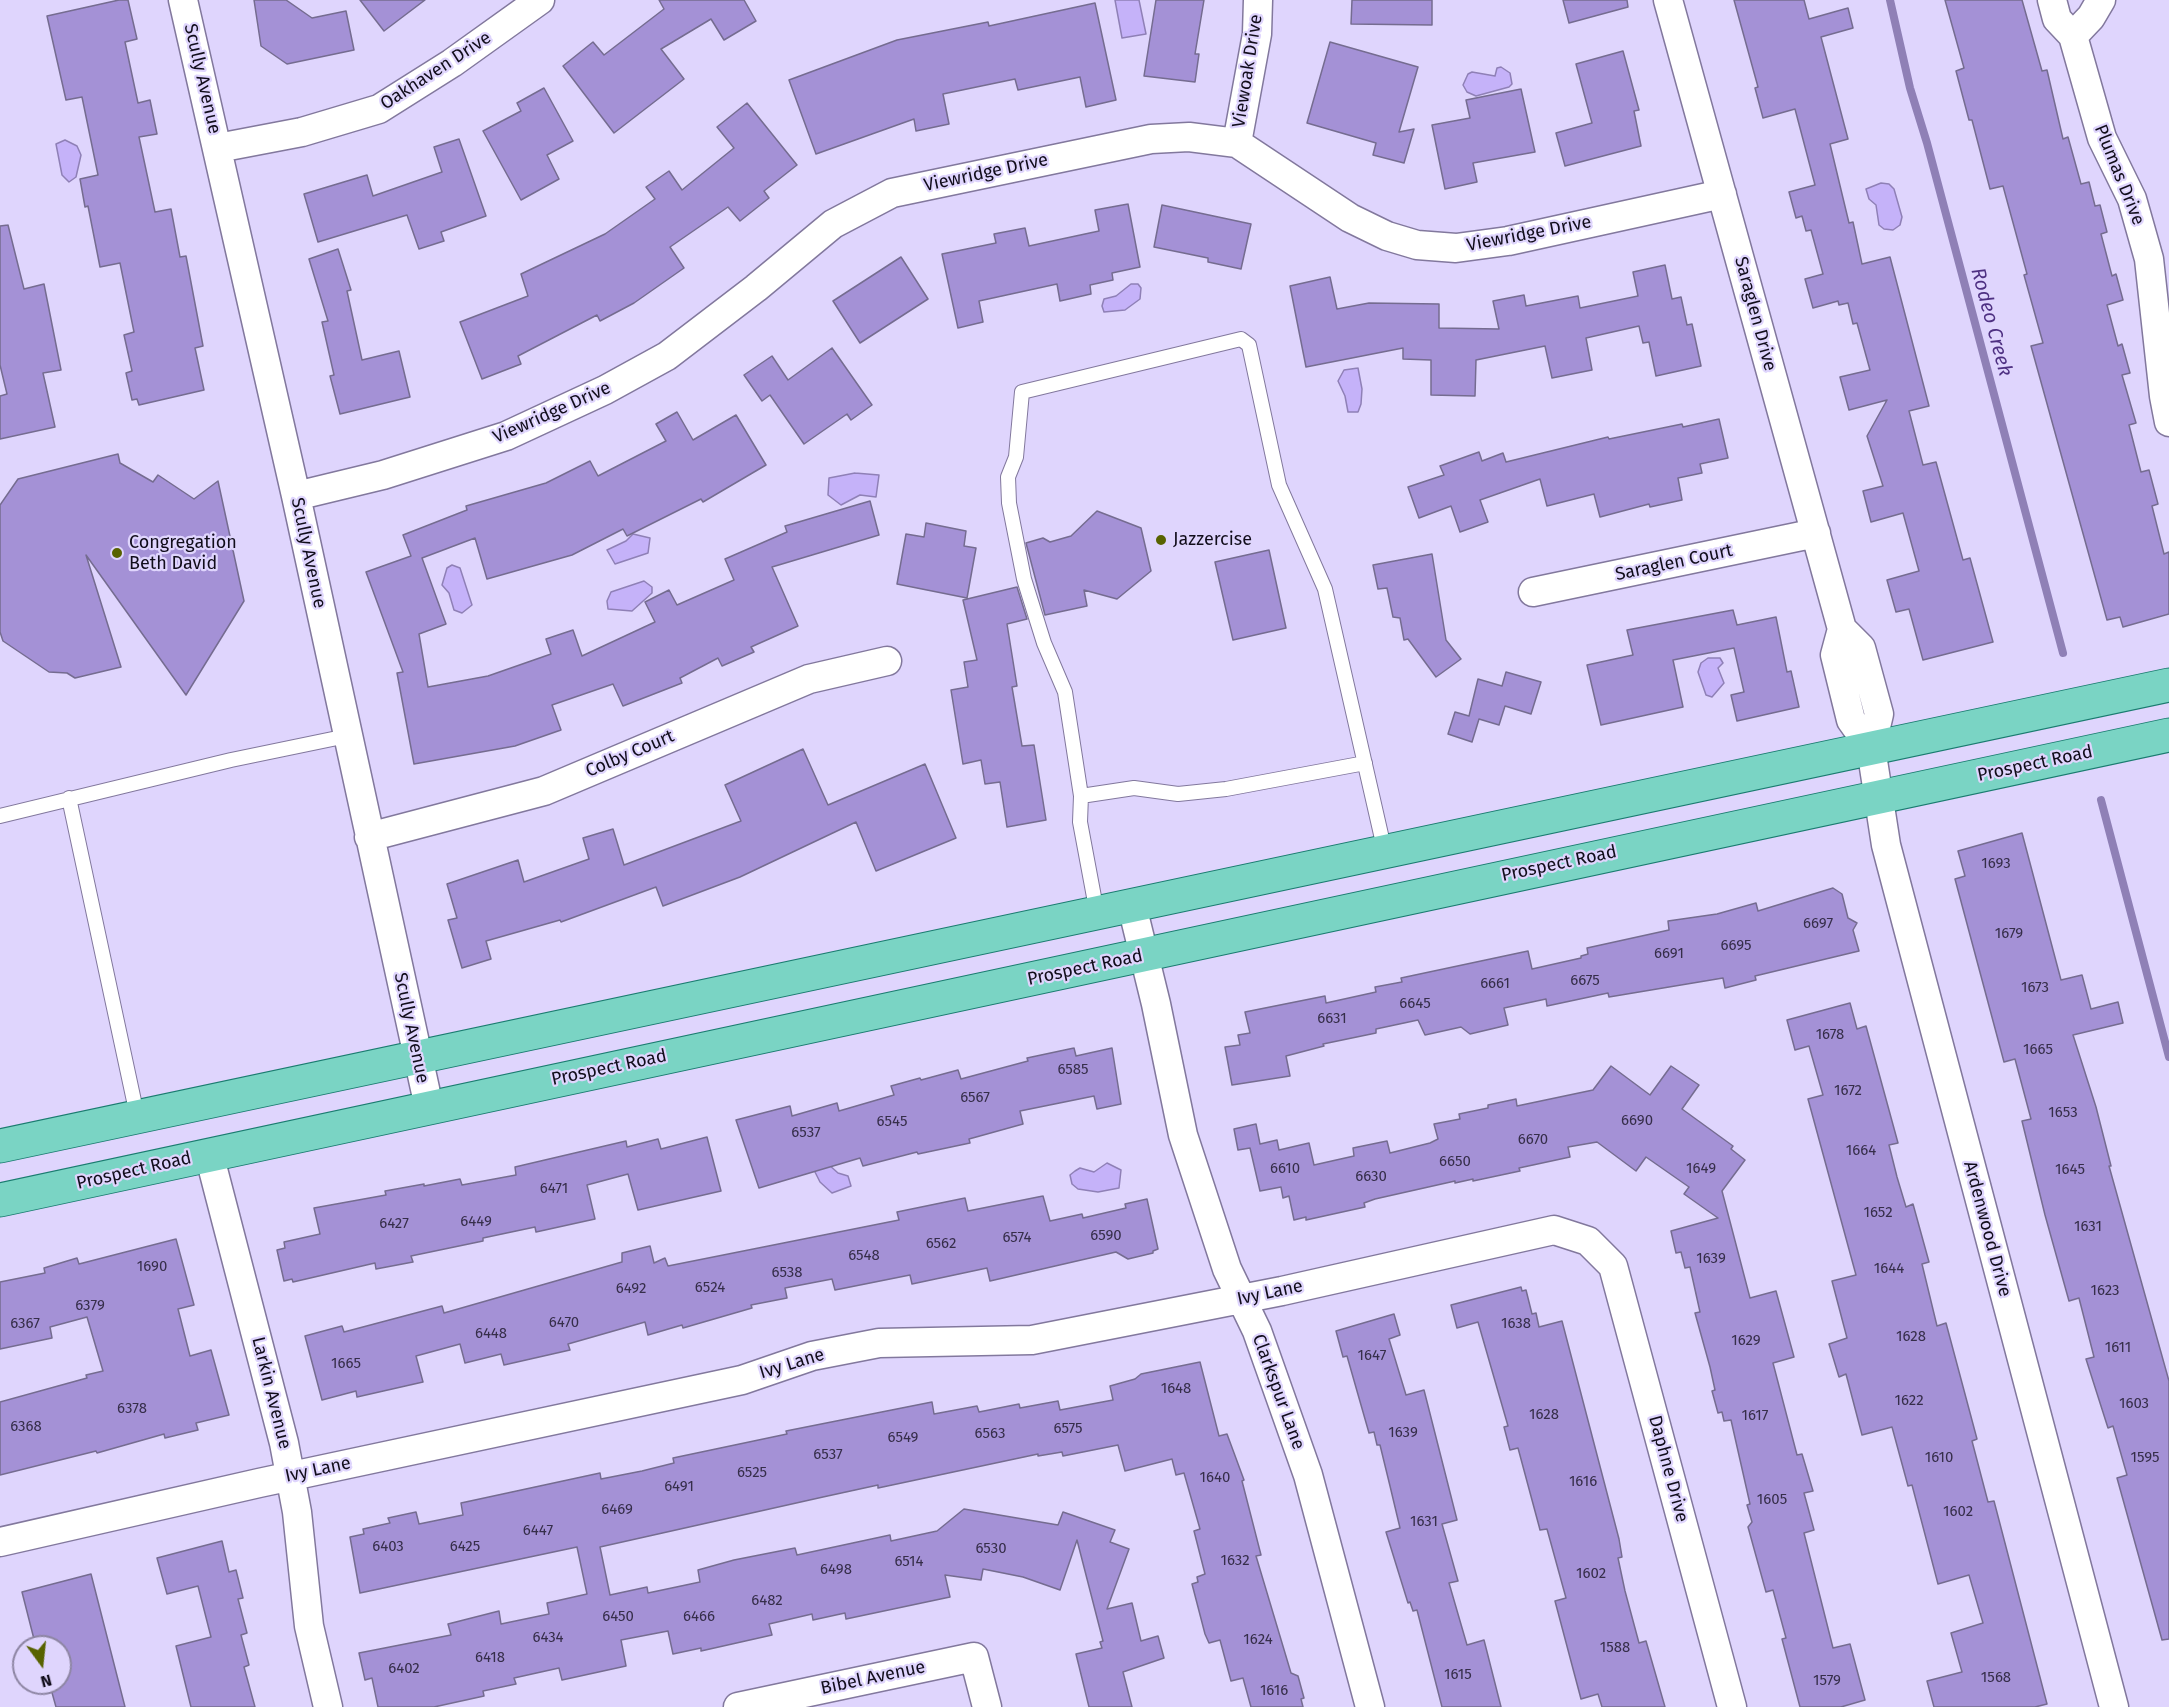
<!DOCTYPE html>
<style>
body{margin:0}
#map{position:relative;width:2169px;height:1707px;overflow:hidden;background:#dfd5fd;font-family:"Fira Sans",sans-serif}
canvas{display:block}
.north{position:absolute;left:12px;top:1635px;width:60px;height:60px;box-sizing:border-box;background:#dfd5fd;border:2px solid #8d85a3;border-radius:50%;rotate:165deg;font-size:16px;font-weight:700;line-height:24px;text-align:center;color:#110d1b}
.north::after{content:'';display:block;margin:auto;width:21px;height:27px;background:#586200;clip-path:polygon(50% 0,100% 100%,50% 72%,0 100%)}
</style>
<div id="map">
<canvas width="2169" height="1707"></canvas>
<div class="north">N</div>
</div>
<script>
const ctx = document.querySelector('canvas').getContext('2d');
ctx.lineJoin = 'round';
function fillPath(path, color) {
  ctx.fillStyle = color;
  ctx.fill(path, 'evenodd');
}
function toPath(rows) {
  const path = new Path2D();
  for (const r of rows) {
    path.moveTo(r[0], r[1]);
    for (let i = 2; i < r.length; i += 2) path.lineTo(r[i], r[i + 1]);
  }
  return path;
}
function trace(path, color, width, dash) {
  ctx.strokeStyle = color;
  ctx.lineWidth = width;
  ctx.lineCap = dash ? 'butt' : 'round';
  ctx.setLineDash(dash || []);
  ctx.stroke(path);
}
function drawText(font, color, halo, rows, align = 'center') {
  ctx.font = font + ' "Fira Sans",sans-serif';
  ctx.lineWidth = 4.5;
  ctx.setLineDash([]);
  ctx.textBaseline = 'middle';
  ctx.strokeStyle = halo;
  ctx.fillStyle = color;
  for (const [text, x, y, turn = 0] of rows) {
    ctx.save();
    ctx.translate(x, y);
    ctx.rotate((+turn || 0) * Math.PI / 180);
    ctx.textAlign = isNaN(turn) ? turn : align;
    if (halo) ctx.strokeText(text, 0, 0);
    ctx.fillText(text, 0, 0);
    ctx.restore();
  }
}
const water = toPath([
 [1115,0,1139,0,1146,34,1122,38,1115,0],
 [1501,67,1510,73,1512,84,1509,87,1476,96,1467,92,1463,85,1468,74,1472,72,1495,76,1497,68,1501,67],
 [65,140,77,146,81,155,76,177,69,182,62,175,56,144,65,140],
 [1881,183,1889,184,1894,189,1902,217,1900,225,1893,230,1884,229,1879,225,1876,205,1869,199,1866,189,1881,183],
 [1131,284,1138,284,1141,288,1140,299,1125,310,1104,312,1102,306,1104,299,1116,296,1131,284],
 [1358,368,1362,389,1361,404,1358,412,1348,412,1345,396,1338,381,1344,370,1358,368],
 [855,473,879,475,876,497,860,495,841,505,828,495,829,478,855,473],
 [633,534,650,538,648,553,615,564,607,550,626,541,633,534],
 [452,565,460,568,472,605,462,613,454,610,449,593,442,585,447,568,452,565],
 [644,581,652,587,652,593,632,611,608,609,607,601,611,592,644,581],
 [1708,658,1720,658,1723,663,1718,668,1724,683,1712,697,1706,695,1698,672,1701,663,1708,658],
 [1107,1163,1121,1170,1119,1188,1098,1192,1078,1189,1072,1184,1070,1175,1075,1171,1080,1168,1094,1172,1107,1163],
 [828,1164,838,1173,848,1176,851,1186,832,1193,820,1182,815,1172,817,1168,828,1164]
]);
fillPath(water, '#c5b2f9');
trace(water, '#8f80b6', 1.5);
trace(toPath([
 [1890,0,1910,88,1927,143,2063,653],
 [2101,800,2169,1057]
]), '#8f80b6', 8);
const building = toPath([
 [119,0,128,0,137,39,125,42,138,103,150,100,157,134,139,137,155,212,171,209,180,257,186,256,203,346,195,348,204,390,139,405,137,399,132,400,126,373,132,371,124,335,134,332,120,263,100,267,88,206,85,207,80,179,98,175,82,97,66,100,47,16,119,0],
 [254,0,286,0,312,18,346,11,354,50,287,64,261,46,254,0],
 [360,0,425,0,384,31,360,0],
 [659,0,744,0,756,21,724,40,711,19,661,49,684,79,614,133,563,66,593,42,604,55,664,9,659,0],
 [1156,0,1204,0,1195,54,1199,54,1195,82,1144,76,1156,0],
 [1352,0,1432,0,1432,25,1351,24,1352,0],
 [1563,0,1627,0,1628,7,1569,23,1563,0],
 [1734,0,1804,0,1809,19,1848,8,1853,28,1821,37,1848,139,1830,144,1849,223,1853,222,1862,264,1890,257,1929,406,1909,411,1923,465,1936,462,1963,560,1970,558,1993,642,1923,660,1909,609,1896,612,1887,580,1919,571,1903,513,1871,522,1863,491,1883,486,1867,436,1887,400,1849,410,1840,377,1870,370,1857,323,1853,324,1848,303,1839,305,1838,301,1813,308,1805,279,1823,274,1811,230,1806,231,1802,216,1796,218,1789,192,1815,185,1795,109,1763,118,1755,88,1758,87,1734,0],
 [1945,0,2022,0,2042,71,2047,70,2063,139,2068,137,2081,184,2089,182,2095,206,2100,205,2107,232,2101,234,2112,276,2116,274,2123,300,2107,305,2118,346,2122,344,2130,373,2122,375,2136,423,2129,425,2141,472,2149,470,2158,504,2152,506,2164,554,2169,552,2169,614,2123,627,2120,617,2107,620,2031,346,2043,343,2024,275,2027,274,2003,186,1990,189,1972,120,1969,120,1956,71,1964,68,1945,0],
 [1095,3,1116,100,1086,107,1080,77,1018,90,1015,79,943,94,949,124,916,131,914,119,816,154,789,80,897,40,988,22,989,26,1095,3],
 [1330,42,1418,67,1399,132,1414,129,1404,163,1373,155,1376,143,1307,123,1330,42],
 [1623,51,1639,110,1634,111,1641,146,1565,166,1556,133,1592,123,1576,64,1623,51],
 [544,88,573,141,547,155,559,179,521,200,483,131,521,111,517,103,544,88],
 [1521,89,1535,152,1473,163,1477,182,1445,189,1432,125,1470,118,1466,100,1521,89],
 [747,103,797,165,764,191,769,198,740,221,728,207,670,247,684,268,634,303,600,321,597,315,518,356,521,364,482,379,460,322,528,296,521,274,605,234,655,199,646,187,669,171,682,190,734,148,717,127,747,103],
 [459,139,486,216,441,232,444,241,419,249,407,215,318,242,304,194,367,175,373,196,442,172,434,147,459,139],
 [1128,204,1140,267,1112,273,1113,280,1090,285,1091,294,1060,301,1057,284,979,301,983,322,958,328,942,254,996,243,994,234,1025,228,1029,246,1099,231,1095,210,1128,204],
 [1162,205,1251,224,1241,269,1208,262,1208,258,1154,247,1162,205],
 [8,225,24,289,44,284,61,370,43,373,55,427,0,439,0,396,7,394,0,365,0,226,8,225],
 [338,249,351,290,347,291,362,360,399,351,410,397,340,414,330,376,334,375,322,322,328,321,309,259,338,249],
 [901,257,928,299,860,343,833,301,901,257],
 [1665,265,1672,299,1681,297,1687,325,1692,324,1701,366,1656,376,1649,342,1643,343,1639,326,1586,338,1592,370,1552,378,1545,346,1476,360,1475,396,1431,395,1431,360,1403,359,1403,348,1306,367,1290,286,1330,277,1337,309,1369,303,1439,304,1439,328,1499,329,1493,301,1524,295,1526,306,1578,296,1580,308,1638,296,1633,272,1665,265],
 [832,348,872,405,851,420,847,414,804,444,770,395,762,401,744,375,772,356,788,380,832,348],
 [677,412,693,440,736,415,766,465,703,502,701,499,627,536,623,529,572,555,487,579,475,538,422,558,446,624,419,634,428,687,488,676,551,654,546,639,573,630,582,656,655,622,645,602,669,590,677,605,734,580,725,559,787,532,785,526,870,501,879,535,772,567,798,626,751,647,754,652,722,666,718,658,680,678,682,683,623,706,613,684,552,705,561,730,515,746,414,764,397,673,403,672,366,572,411,556,403,535,467,510,466,506,546,483,590,461,598,476,666,441,656,424,677,412],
 [1719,419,1728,458,1700,464,1702,473,1678,478,1682,500,1650,507,1649,504,1600,517,1594,494,1547,506,1540,479,1480,500,1488,522,1460,532,1451,506,1419,518,1408,487,1444,475,1440,466,1479,452,1482,461,1503,453,1506,462,1608,437,1609,439,1682,424,1683,427,1719,419],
 [118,454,120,463,153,482,158,475,194,499,218,481,244,601,186,695,86,555,121,667,75,678,67,673,49,672,3,641,0,632,0,505,18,479,118,454],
 [1097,511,1141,528,1151,571,1117,599,1084,590,1087,606,1045,615,1026,543,1043,538,1050,542,1071,536,1097,511],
 [926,523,966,531,964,546,976,548,967,598,897,584,906,534,924,537,926,523],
 [1269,550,1286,628,1233,640,1215,562,1269,550],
 [1432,554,1446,640,1461,659,1436,677,1408,639,1404,640,1400,618,1393,617,1387,588,1378,589,1373,565,1432,554],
 [1017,587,1027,619,1007,624,1017,686,1012,687,1022,746,1034,745,1046,820,1007,827,1000,782,985,784,981,760,963,764,951,690,968,687,964,662,977,660,963,600,1017,587],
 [1733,610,1737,625,1776,617,1787,672,1791,671,1799,707,1737,721,1731,695,1744,692,1734,648,1673,660,1683,707,1601,725,1587,665,1633,655,1627,630,1733,610],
 [1506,672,1541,682,1531,714,1505,706,1499,725,1479,719,1472,742,1448,734,1455,712,1469,716,1478,679,1502,686,1506,672],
 [803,749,828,805,925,764,956,838,876,871,856,822,740,877,663,906,656,887,561,922,560,920,486,941,491,959,462,968,448,920,457,918,447,884,518,860,524,882,589,859,583,838,613,829,624,865,741,821,725,785,803,749],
 [2022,833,2061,980,2082,975,2091,1009,2118,1002,2123,1023,2073,1035,2096,1107,2111,1166,2109,1166,2169,1381,2169,1639,2162,1640,2117,1478,2127,1475,2113,1426,2108,1428,2086,1359,2094,1357,2079,1298,2069,1301,2045,1215,2022,1121,2031,1119,2015,1059,2004,1062,1955,879,1965,876,1958,851,2022,833],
 [1833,888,1842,894,1848,918,1857,923,1853,930,1859,951,1755,976,1756,980,1725,988,1723,978,1609,997,1608,993,1547,1006,1546,999,1504,1008,1508,1025,1470,1034,1461,1027,1425,1035,1418,1020,1376,1029,1376,1033,1323,1044,1324,1046,1286,1056,1290,1076,1232,1085,1225,1047,1240,1045,1238,1035,1250,1033,1245,1012,1325,996,1326,1003,1376,992,1375,987,1402,982,1401,978,1528,951,1532,969,1581,958,1581,956,1588,954,1587,948,1669,930,1668,921,1717,914,1756,903,1758,911,1833,888],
 [1850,1003,1857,1029,1866,1026,1898,1143,1889,1145,1897,1177,1906,1207,1913,1204,1929,1262,1922,1264,1937,1326,1946,1323,1977,1439,1972,1441,1988,1502,1994,1501,2047,1704,2035,1707,1934,1707,1927,1681,1962,1672,1951,1633,1983,1623,1969,1575,1938,1584,1912,1485,1908,1486,1892,1427,1862,1435,1846,1374,1839,1377,1829,1344,1847,1338,1832,1281,1856,1275,1808,1099,1823,1095,1809,1046,1795,1050,1787,1020,1850,1003],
 [1074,1048,1076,1056,1112,1048,1121,1104,1097,1109,1094,1096,1020,1111,1023,1124,969,1139,970,1143,918,1154,917,1152,863,1166,860,1158,759,1188,736,1120,790,1106,792,1116,837,1103,839,1111,894,1095,891,1086,920,1078,921,1080,958,1070,961,1079,1028,1061,1027,1058,1074,1048],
 [1611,1066,1650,1095,1671,1066,1699,1085,1682,1109,1733,1146,1731,1149,1745,1160,1722,1191,1750,1298,1776,1291,1794,1357,1773,1363,1797,1455,1802,1454,1813,1491,1804,1493,1814,1530,1804,1533,1833,1648,1850,1644,1865,1700,1841,1707,1800,1707,1782,1639,1786,1638,1773,1590,1766,1592,1748,1527,1752,1522,1747,1505,1750,1504,1731,1420,1724,1421,1722,1412,1718,1413,1712,1391,1715,1390,1710,1367,1695,1313,1700,1312,1690,1267,1685,1268,1681,1252,1676,1253,1671,1231,1718,1218,1684,1194,1689,1187,1646,1157,1636,1171,1597,1142,1568,1147,1570,1157,1519,1168,1520,1171,1473,1181,1473,1179,1455,1183,1455,1181,1375,1199,1364,1203,1365,1207,1306,1220,1306,1217,1294,1220,1289,1196,1283,1198,1281,1187,1260,1191,1250,1148,1238,1150,1234,1129,1256,1124,1260,1144,1277,1140,1279,1150,1309,1143,1314,1165,1354,1156,1353,1148,1387,1141,1390,1153,1430,1143,1438,1139,1434,1124,1460,1119,1459,1114,1488,1108,1488,1105,1516,1099,1517,1106,1593,1090,1611,1066],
 [707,1137,721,1191,638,1210,628,1174,587,1185,595,1219,536,1232,535,1227,483,1238,483,1241,411,1256,413,1262,376,1269,375,1263,293,1282,292,1279,284,1281,277,1250,285,1248,284,1242,320,1234,314,1208,386,1195,385,1191,424,1184,424,1186,460,1179,462,1185,516,1175,515,1167,626,1141,627,1147,658,1139,661,1149,707,1137],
 [1043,1196,1050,1221,1082,1214,1083,1218,1126,1208,1125,1204,1147,1199,1158,1249,1153,1251,1153,1253,1128,1259,1116,1252,990,1281,987,1268,912,1284,910,1275,835,1290,832,1279,785,1288,787,1298,751,1305,752,1308,683,1328,682,1325,648,1335,645,1322,568,1344,570,1350,504,1365,501,1354,465,1363,460,1344,416,1356,423,1382,357,1397,356,1391,322,1400,305,1336,342,1326,344,1332,442,1306,444,1313,622,1262,622,1253,650,1246,654,1263,665,1258,668,1266,899,1220,897,1212,965,1198,968,1211,1043,1196],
 [176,1239,194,1305,178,1309,190,1356,211,1350,229,1415,196,1423,198,1430,165,1438,164,1434,97,1453,96,1451,0,1475,0,1402,87,1378,86,1375,103,1371,87,1317,50,1327,52,1338,0,1349,0,1282,45,1273,44,1268,77,1258,79,1264,176,1239],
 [1521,1287,1522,1291,1526,1290,1532,1314,1536,1313,1539,1327,1562,1321,1619,1539,1622,1557,1618,1558,1625,1591,1639,1643,1646,1641,1665,1707,1602,1707,1598,1694,1581,1699,1555,1601,1566,1598,1547,1529,1540,1530,1539,1526,1518,1448,1510,1450,1504,1427,1508,1426,1478,1322,1457,1328,1451,1305,1521,1287],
 [1394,1314,1400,1335,1389,1339,1406,1395,1424,1390,1457,1520,1442,1524,1458,1581,1449,1583,1467,1645,1484,1640,1501,1707,1442,1707,1417,1610,1413,1611,1410,1602,1408,1603,1386,1532,1400,1528,1390,1486,1380,1445,1377,1445,1374,1432,1369,1433,1347,1356,1343,1357,1336,1331,1394,1314],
 [1200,1362,1219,1436,1227,1434,1244,1480,1242,1481,1261,1555,1256,1556,1291,1673,1298,1676,1304,1698,1301,1699,1303,1707,1251,1707,1243,1678,1231,1681,1220,1640,1209,1643,1205,1634,1192,1584,1198,1582,1197,1577,1205,1574,1194,1531,1200,1529,1184,1473,1176,1475,1172,1459,1125,1471,1118,1445,1063,1456,1062,1452,1038,1456,1038,1454,878,1488,878,1485,823,1497,600,1547,610,1595,647,1587,648,1593,700,1582,698,1570,734,1560,795,1548,797,1555,890,1535,891,1541,937,1531,964,1509,1058,1525,1063,1512,1115,1530,1110,1542,1129,1549,1107,1609,1132,1603,1141,1641,1158,1636,1164,1658,1123,1672,1132,1707,1089,1707,1076,1654,1102,1648,1100,1642,1103,1641,1077,1540,1060,1590,1023,1577,983,1569,981,1580,945,1575,950,1597,846,1619,845,1613,813,1620,812,1614,769,1624,772,1635,701,1651,701,1648,673,1654,668,1631,621,1640,626,1666,562,1680,559,1668,514,1678,516,1684,483,1691,484,1696,434,1707,378,1707,372,1678,365,1680,359,1653,451,1635,448,1624,499,1611,501,1624,549,1614,547,1603,587,1594,577,1547,360,1593,350,1537,364,1534,363,1529,390,1523,388,1518,416,1512,419,1524,463,1515,461,1503,600,1473,601,1479,642,1471,674,1463,673,1458,787,1434,786,1431,932,1402,934,1414,977,1406,979,1412,1019,1404,1020,1408,1058,1401,1060,1410,1113,1400,1110,1386,1135,1379,1141,1374,1200,1362],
 [222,1541,229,1572,236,1570,243,1598,238,1599,247,1633,241,1635,249,1665,244,1667,255,1707,191,1707,176,1646,211,1637,198,1586,167,1594,157,1558,222,1541],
 [91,1574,125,1707,56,1707,51,1689,60,1687,60,1647,36,1647,22,1592,91,1574]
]);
fillPath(building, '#a491d6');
trace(building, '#756c90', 1.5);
const lane = toPath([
 [1081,796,1134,788,1178,794,1226,789,1365,763],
 [69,798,137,1115],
 [0,816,231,760,347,736],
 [1097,913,1080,822,1081,796,1065,692,1044,643,1024,579,1009,503,1008,477,1016,457,1022,392,1241,339,1249,345,1279,485,1325,589,1385,852]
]);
const street = toPath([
 [183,0,296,496,429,1107],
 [1668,0,1842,629,1861,648,1879,714,1871,748,1886,845,2114,1707],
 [2052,0,2057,19,2073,36,2102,138,2132,199,2149,259,2164,396,2169,422],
 [2073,36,2091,17,2101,0],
 [1237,143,1257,34,1258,0],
 [218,148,302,132,379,109,452,63,540,0],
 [296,496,383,475,506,436,605,390,667,356,756,288,833,224,892,193,1151,139,1189,137,1237,143,1350,218,1387,236,1417,245,1456,248,1508,241,1722,194],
 [1533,592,1816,533],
 [1842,629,1835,655,1851,720,1871,748],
 [369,837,544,791,809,679,887,661],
 [1132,906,1156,1004,1183,1135,1227,1269,1257,1331,1308,1475,1370,1707],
 [209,1154,284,1443,297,1512,309,1626,328,1707],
 [0,1542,259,1483,742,1380,812,1356,879,1343,1032,1340,1282,1291,1554,1230,1588,1241,1613,1266,1732,1707],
 [738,1707,974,1657,987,1707]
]);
const primary = toPath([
 [0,1146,2169,685],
 [0,1200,2169,735]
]);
trace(lane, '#82789d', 16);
trace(street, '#82789d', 31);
trace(primary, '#1b7c70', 35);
trace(lane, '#fff', 14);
trace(street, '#fff', 28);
trace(primary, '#7ad4c4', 33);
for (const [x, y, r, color] of [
 [1161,540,6,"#586200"],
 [117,553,6,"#586200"]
]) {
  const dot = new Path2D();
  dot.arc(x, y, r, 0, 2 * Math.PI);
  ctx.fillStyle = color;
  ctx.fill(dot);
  trace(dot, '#dfd5fd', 2);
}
drawText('15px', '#362e4a', null, [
 ["1693",1996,864],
 ["6697",1818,924],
 ["1679",2009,934],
 ["6695",1736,946],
 ["6691",1669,954],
 ["6675",1585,981],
 ["6661",1495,984],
 ["1673",2035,988],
 ["6645",1415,1004],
 ["6631",1332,1019],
 ["1678",1830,1035],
 ["1665",2038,1050],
 ["6585",1073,1070],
 ["1672",1848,1091],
 ["6567",975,1098],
 ["1653",2063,1113],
 ["6690",1637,1121],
 ["6545",892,1122],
 ["6537",806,1133],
 ["6670",1533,1140],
 ["1664",1861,1151],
 ["6650",1455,1162],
 ["6610",1285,1169],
 ["1649",1701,1169],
 ["1645",2070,1170],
 ["6630",1371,1177],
 ["6471",554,1189],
 ["1652",1878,1213],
 ["6449",476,1222],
 ["6427",394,1224],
 ["1631",2088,1227],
 ["6590",1106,1236],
 ["6574",1017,1238],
 ["6562",941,1244],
 ["6548",864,1256],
 ["1639",1711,1259],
 ["1690",152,1267],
 ["1644",1889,1269],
 ["6538",787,1273],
 ["6524",710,1288],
 ["6492",631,1289],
 ["1623",2105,1291],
 ["6379",90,1306],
 ["6470",564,1323],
 ["6367",25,1324],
 ["1638",1516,1324],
 ["6448",491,1334],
 ["1628",1911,1337],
 ["1629",1746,1341],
 ["1611",2118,1348],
 ["1647",1372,1356],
 ["1665",346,1364],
 ["1648",1176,1389],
 ["1622",1909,1401],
 ["1603",2134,1404],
 ["6378",132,1409],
 ["1628",1544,1415],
 ["1617",1755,1416],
 ["6368",26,1427],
 ["6575",1068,1429],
 ["1639",1403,1433],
 ["6563",990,1434],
 ["6549",903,1438],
 ["6537",828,1455],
 ["1610",1939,1458],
 ["1595",2145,1458],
 ["6525",752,1473],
 ["1640",1215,1478],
 ["1616",1583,1482],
 ["6491",679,1487],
 ["1605",1772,1500],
 ["6469",617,1510],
 ["1602",1958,1512],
 ["1631",1424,1522],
 ["6447",538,1531],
 ["6403",388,1547],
 ["6425",465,1547],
 ["6530",991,1549],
 ["1632",1235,1561],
 ["6514",909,1562],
 ["6498",836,1570],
 ["1602",1591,1574],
 ["6482",767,1601],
 ["6450",618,1617],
 ["6466",699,1617],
 ["6434",548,1638],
 ["1624",1258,1640],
 ["1588",1615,1648],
 ["6418",490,1658],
 ["6402",404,1669],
 ["1615",1458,1675],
 ["1568",1996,1678],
 ["1579",1827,1681],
 ["1616",1274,1691]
]);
drawText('18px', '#110d1b', '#dfd5fd', [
 ["Oakhaven Drive",436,71,-33],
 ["Viewoak Drive",1248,71,-81],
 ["Scully Avenue",202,79,77],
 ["Viewridge Drive",986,173,-12],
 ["Plumas Drive",2119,175,68],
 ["Viewridge Drive",1529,234,-11],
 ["Saraglen Drive",1755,314,75],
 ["Viewridge Drive",552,413,-24],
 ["Scully Avenue",308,553,78],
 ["Saraglen Court",1674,563,-12],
 ["Colby Court",630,754,-23],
 ["Prospect Road",2035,764,-12],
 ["Prospect Road",1559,864,-12],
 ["Prospect Road",1085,968,-12],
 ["Scully Avenue",411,1028,78],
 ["Prospect Road",609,1068,-12],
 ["Prospect Road",134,1171,-13],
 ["Ardenwood Drive",1987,1229,75],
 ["Ivy Lane",1270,1293,-12],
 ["Ivy Lane",792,1364,-17],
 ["Clarkspur Lane",1278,1392,70],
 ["Larkin Avenue",271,1393,76],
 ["Daphne Drive",1668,1469,75],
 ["Ivy Lane",318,1470,-12],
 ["Bibel Avenue",873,1678,-12]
]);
drawText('18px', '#110d1b', '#dfd5fd', [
 ["Jazzercise",1173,540],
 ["Congregation",129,543],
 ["Beth David",129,564]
], 'left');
drawText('italic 20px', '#4e3082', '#dfd5fd', [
 ["Rodeo Creek",1991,322,75]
]);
</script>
